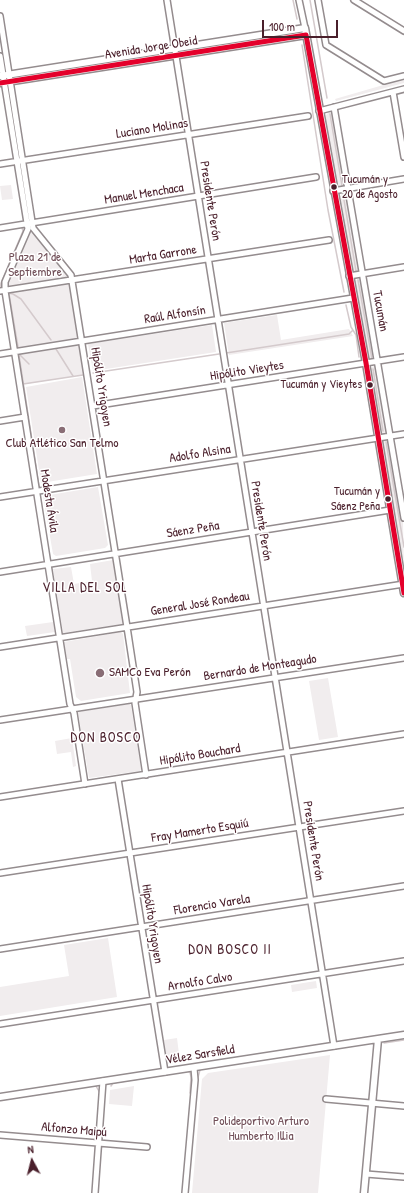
<!DOCTYPE html>
<meta charset="utf-8">
<style>
body{margin:0}
#map{position:relative;width:404px;height:1193px;overflow:hidden;background:#fff;font-family:"Patrick Hand",sans-serif}
canvas{display:block}
.north{position:absolute;left:12px;top:1141px;width:40px;height:40px;-webkit-text-stroke:3px #fff;paint-order:stroke;rotate:353deg;font-size:11px;font-weight:700;line-height:16px;text-align:center;color:#4a1f2b}
.north::after{content:'';display:block;margin:auto;width:14px;height:18px;background:#4a1f2b;clip-path:polygon(50% 0,100% 100%,50% 72%,0 100%)}
.scale{position:absolute;left:262px;top:20px;width:76px;height:18px;box-sizing:border-box;border:2px solid #4a1f2b;border-top:0;padding-left:5px;font-size:12px;line-height:14px;white-space:nowrap;color:#4a1f2b;-webkit-text-stroke:3px #fff;paint-order:stroke}
</style>
<div id="map">
<canvas width="404" height="1193"></canvas>
<div class="north">N</div>
<div class="scale">100 m</div>
</div>
<script>
const ctx = document.querySelector('canvas').getContext('2d');
ctx.lineJoin = 'round';
function fillPath(path, color) {
  ctx.fillStyle = color;
  ctx.fill(path, 'evenodd');
}
function toPath(rows) {
  const path = new Path2D();
  for (const r of rows) {
    path.moveTo(r[0], r[1]);
    for (let i = 2; i < r.length; i += 2) path.lineTo(r[i], r[i + 1]);
  }
  return path;
}
function trace(path, color, width, dash) {
  ctx.strokeStyle = color;
  ctx.lineWidth = width;
  ctx.lineCap = dash ? 'butt' : 'round';
  ctx.setLineDash(dash || []);
  ctx.stroke(path);
}
function drawText(font, color, halo, rows, align = 'center') {
  ctx.font = font + ' "Patrick Hand",sans-serif';
  ctx.lineWidth = 3;
  ctx.setLineDash([]);
  ctx.textBaseline = 'middle';
  ctx.strokeStyle = halo;
  ctx.fillStyle = color;
  for (const [text, x, y, turn = 0] of rows) {
    ctx.save();
    ctx.translate(x, y);
    ctx.rotate((+turn || 0) * Math.PI / 180);
    ctx.textAlign = isNaN(turn) ? turn : align;
    if (halo) ctx.strokeText(text, 0, 0);
    ctx.fillText(text, 0, 0);
    ctx.restore();
  }
}
fillPath(toPath([
 [404,79,404,83,336,101,335,99],
 [330,111,334,115,345,183,344,187,340,188,335,184,326,129,326,115],
 [11,185,13,199,2,200,0,186],
 [344,192,346,194,360,272,355,274,353,273,341,210,340,196],
 [29,230,66,272,69,278,8,289,6,286],
 [359,278,362,280,374,359,369,360,354,282],
 [72,280,88,374,20,385,5,291],
 [277,315,281,340,349,329,353,336,229,355,224,323],
 [212,325,216,352,93,371,88,344],
 [373,366,377,368,388,431,385,434,383,435,380,431,370,370],
 [82,377,97,474,41,483,26,387],
 [386,439,389,441,403,520,404,577,397,522,383,444,382,441],
 [98,487,108,545,105,548,56,556,53,554,43,496],
 [113,560,123,624,63,633,53,569,71,567,74,584,92,581,90,564],
 [53,622,55,632,27,636,25,626],
 [121,632,123,634,130,693,81,701,76,697,70,659,67,659,64,642],
 [328,678,338,737,319,740,309,681],
 [129,704,131,705,141,769,140,771,89,778,78,712],
 [72,738,76,766,73,767,71,752,57,754,55,741],
 [108,938,117,997,0,1016,0,987,69,976,64,945],
 [316,981,317,988,292,992,291,985],
 [177,1038,180,1062,168,1064,164,1040],
 [330,1055,318,1193,192,1193,202,1079,208,1073],
 [134,1086,132,1106,109,1104,110,1090]
]), '#f1edee');
trace(toPath([
 [293,0,297,19],
 [310,0,327,98],
 [302,45,328,210,344,292],
 [330,114,342,186],
 [343,194,356,271],
 [358,280,372,359],
 [0,287,1,283,23,231,22,228],
 [8,293,13,294,21,299,51,340],
 [9,294,18,347],
 [346,305,351,327,356,335,359,357],
 [56,349,73,376],
 [226,353,349,334,353,330],
 [19,354,29,364],
 [19,355,39,486],
 [373,369,383,431],
 [93,373,219,354],
 [23,384,83,375],
 [386,442,404,547],
 [384,1043,404,1040],
 [187,1071,190,1072,191,1077,190,1093],
 [197,1081,200,1070],
 [96,1086,100,1093],
 [111,1086,113,1083,158,1076]
]), '#d4cacc', 1.5);
const minor = toPath([
 [167,0,334,1046],
 [299,0,305,28],
 [318,0,326,45,384,81,404,76],
 [354,0,404,31],
 [0,16,33,228,71,275,127,627,137,692,135,703,146,775],
 [0,56,28,229,5,282,5,291,70,704,74,713,85,784],
 [393,92,404,157],
 [334,107,404,518],
 [319,111,404,89],
 [0,164,308,116],
 [333,191,404,179],
 [0,228,316,177],
 [349,276,404,267],
 [0,291,329,240],
 [0,354,353,298],
 [93,406,404,357],
 [0,421,25,417],
 [0,497,404,434],
 [0,572,390,510],
 [0,647,404,584],
 [0,720,404,658],
 [118,779,165,1072],
 [0,797,404,734],
 [0,873,404,811],
 [0,949,404,886],
 [0,1024,404,961],
 [326,1099,404,1106],
 [0,1135,147,1147],
 [366,1174,404,1177],
 [95,1193,103,1081],
 [185,1193,195,1080,194,1068]
]);
const major = toPath([
 [0,76,305,28,366,363,404,593],
 [0,83,306,35],
 [0,1097,404,1035],
 [364,1193,378,1039]
]);
trace(minor, '#948c8e', 8);
trace(major, '#948c8e', 9);
trace(minor, '#fff', 5);
trace(major, '#fff', 6);
trace(toPath([
 [0,83,306,35,366,363,404,593]
]), '#e4002b', 5);
for (const [x, y, r, color] of [
 [334,187,3.5,"#4a1f2b"],
 [370,385,3.5,"#4a1f2b"],
 [62,430,4,"#896d75"],
 [388,499,3.5,"#4a1f2b"],
 [100,673,5,"#896d75"]
]) {
  const dot = new Path2D();
  dot.arc(x, y, r, 0, 2 * Math.PI);
  ctx.fillStyle = color;
  ctx.fill(dot);
  trace(dot, '#fff', 1.5);
}
drawText('12px', '#4a1f2b', '#fff', [
 ["Tucumán y",342,180,"left"],
 ["20 de Agosto",342,195,"left"],
 ["Tucumán y Vieytes",362,385],
 ["Tucumán y",380,492],
 ["Sáenz Peña",380,507]
], 'right');
drawText('13px', '#4a1f2b', '#fff', [
 ["Avenida Jorge Obeid",151,48,-9],
 ["Luciano Molinas",152,129,-9],
 ["Manuel Menchaca",144,194,-9],
 ["Presidente Perón",210,201,81],
 ["Marta Garrone",163,255,-9],
 ["Tucumán",380,311,80],
 ["Raúl Alfonsín",175,315,-9],
 ["Hipólito Vieytes",247,371,-9],
 ["Hipólito Yrigoyen",101,387,81],
 ["Adolfo Alsina",200,454,-9],
 ["Modesta Ávila",49,501,81],
 ["Presidente Perón",261,521,81],
 ["Sáenz Peña",193,530,-9],
 ["General José Rondeau",200,604,-9],
 ["Bernardo de Monteagudo",260,668,-9],
 ["Hipólito Bouchard",200,755,-9],
 ["Fray Mamerto Esquiú",200,831,-9],
 ["Presidente Perón",313,841,81],
 ["Florencio Varela",212,905,-9],
 ["Hipólito Yrigoyen",152,924,81],
 ["Arnolfo Calvo",200,982,-9],
 ["Vélez Sarsfield",200,1055,-9],
 ["Alfonzo Maipú",74,1130,5]
]);
drawText('13px', '#714f58', '#fff', [
 ["Plaza 21 de",35,258],
 ["Septiembre",35,273],
 ["Polideportivo Arturo",261,1122],
 ["Humberto Illia",261,1137]
]);
drawText('13px', '#4a1f2b', '#fff', [
 ["Club Atlético San Telmo",62,444],
 ["SAMCo Eva Perón",109,673,"left"]
]);
ctx.letterSpacing = '1px';
drawText('14px', '#4a1f2b', '#fff', [
 ["VILLA DEL SOL",85,588],
 ["DON BOSCO",106,738],
 ["DON BOSCO II",230,950]
]);
ctx.letterSpacing = '0px';
</script>
